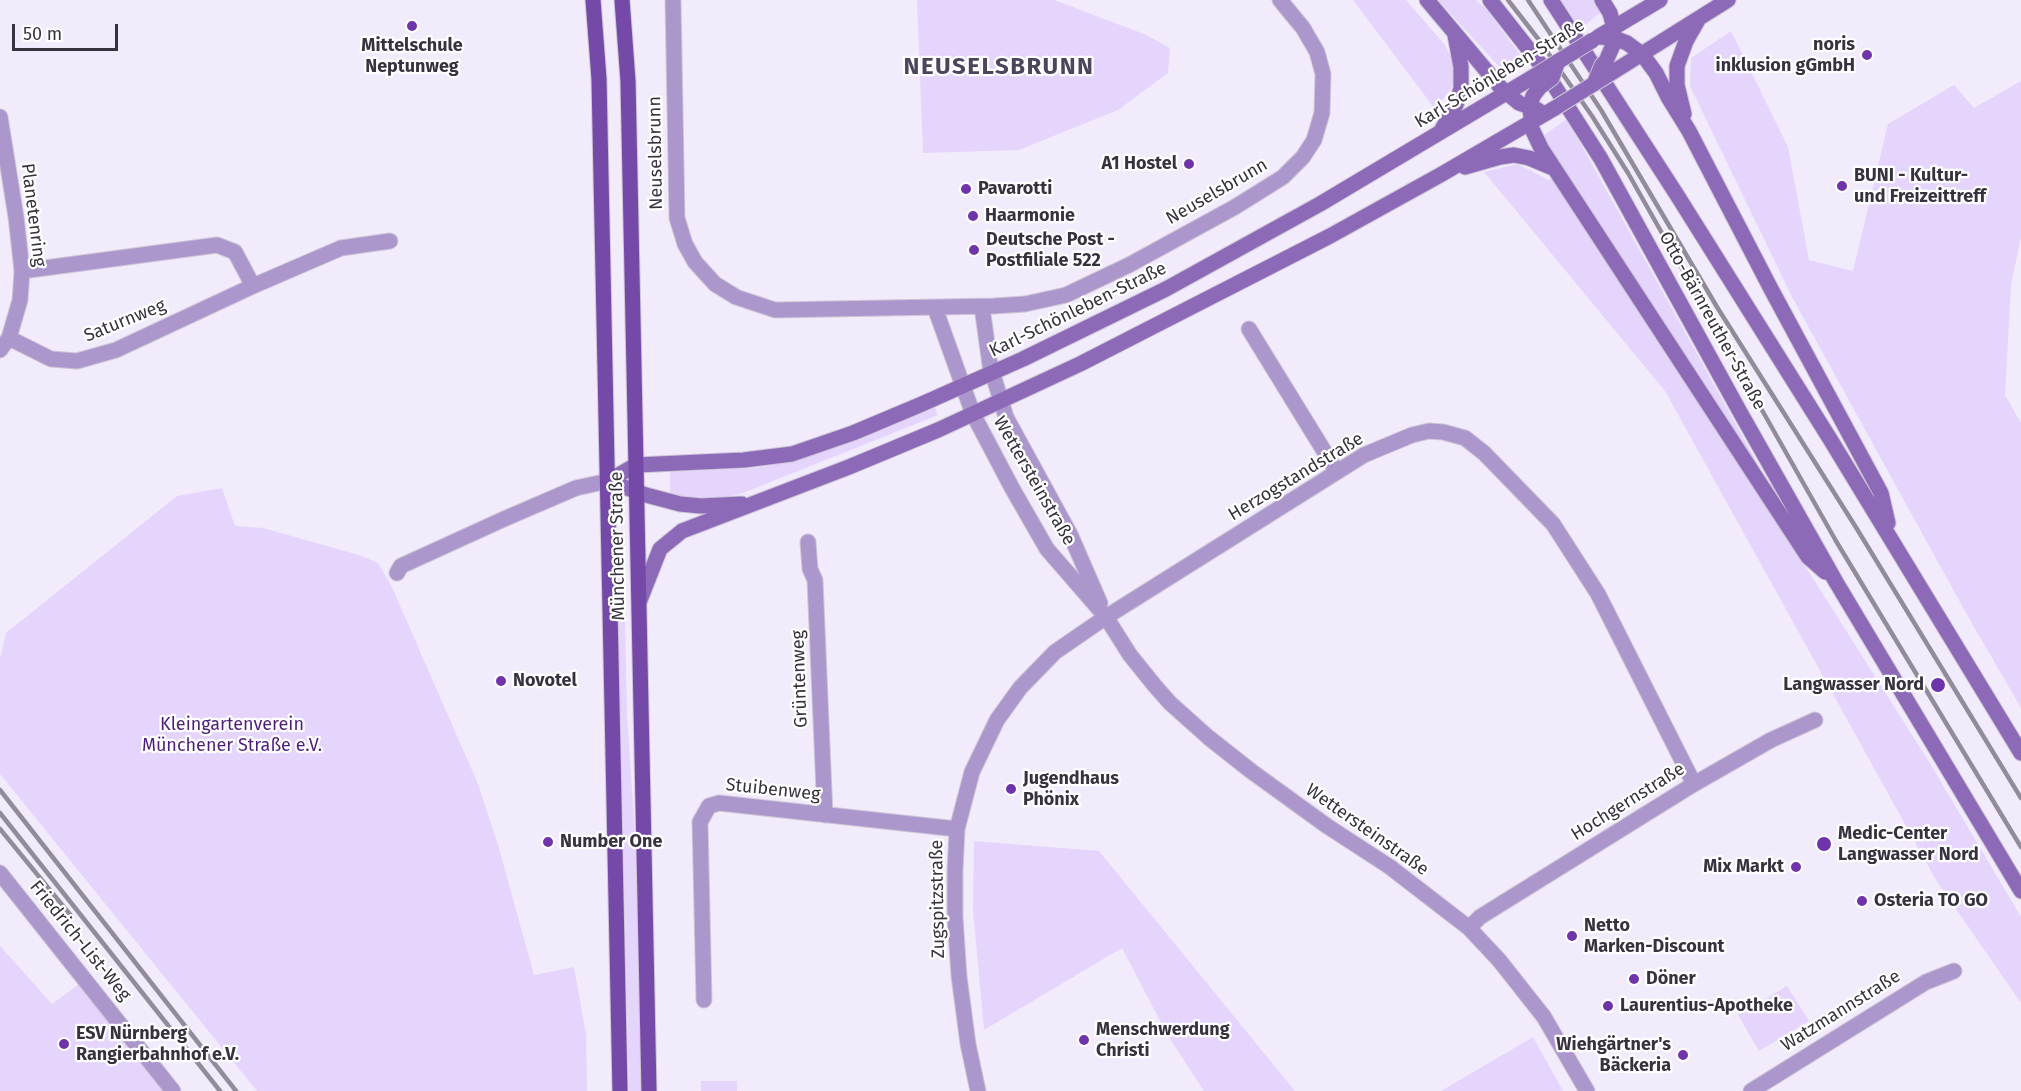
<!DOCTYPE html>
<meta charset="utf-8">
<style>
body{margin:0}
#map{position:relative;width:2021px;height:1091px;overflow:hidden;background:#f2ebfc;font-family:"Fira Sans",sans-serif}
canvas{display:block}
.scale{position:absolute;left:12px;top:24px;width:106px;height:27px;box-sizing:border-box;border:3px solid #37323d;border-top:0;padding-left:8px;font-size:18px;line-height:21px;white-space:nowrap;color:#37323d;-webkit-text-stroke:4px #fff;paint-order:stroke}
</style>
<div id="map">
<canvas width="2021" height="1091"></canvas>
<div class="scale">50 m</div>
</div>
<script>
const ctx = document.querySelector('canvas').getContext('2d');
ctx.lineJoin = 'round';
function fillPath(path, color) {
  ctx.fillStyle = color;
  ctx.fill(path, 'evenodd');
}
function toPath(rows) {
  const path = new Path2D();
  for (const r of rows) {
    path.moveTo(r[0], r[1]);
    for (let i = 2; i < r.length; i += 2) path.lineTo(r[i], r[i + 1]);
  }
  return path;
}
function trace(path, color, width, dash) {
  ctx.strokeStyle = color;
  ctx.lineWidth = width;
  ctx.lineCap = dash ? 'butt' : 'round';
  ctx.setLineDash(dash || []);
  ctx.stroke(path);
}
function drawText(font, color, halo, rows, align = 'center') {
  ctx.font = font + ' "Fira Sans",sans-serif';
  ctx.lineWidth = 4.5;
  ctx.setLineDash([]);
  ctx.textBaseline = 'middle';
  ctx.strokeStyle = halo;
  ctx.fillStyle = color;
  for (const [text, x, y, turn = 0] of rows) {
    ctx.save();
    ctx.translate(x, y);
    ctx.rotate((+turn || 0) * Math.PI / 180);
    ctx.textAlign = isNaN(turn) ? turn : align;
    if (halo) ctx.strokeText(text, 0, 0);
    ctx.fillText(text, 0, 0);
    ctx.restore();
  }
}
fillPath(toPath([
 [917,0,1054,0,1144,34,1170,48,1168,73,1118,110,1019,150,923,153],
 [1353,0,1406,0,1445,45,1456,67,1451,89,1435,109],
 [1438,0,1476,0,1488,11,1526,63,1505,73],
 [1560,0,1595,0,1600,13,1580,29],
 [1731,31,1788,147,1809,260,1853,271,1888,124,1954,85,1974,108,2021,81,2021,237,2011,285,2005,395,2021,423,2021,708,1966,613,1792,297,1690,86,1691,58],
 [1567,119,1775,495,1766,504,1931,765,2021,917,2021,1003,1936,880,1665,391,1484,172,1517,164,1549,180,1563,173,1540,138],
 [935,407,938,415,743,493,710,501,670,497,670,472,755,468,795,461,849,443],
 [222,488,235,526,263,528,359,555,378,563,391,585,478,784,499,848,534,975,574,967,586,1034,587,1091,257,1091,0,774,0,659,6,633,177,496],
 [616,530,623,530,627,716,635,835,641,1091,629,1091],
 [974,841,1099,851,1295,1091,1204,1091,1168,1036,1122,948,984,1030,973,910],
 [0,946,52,1004,82,982,165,1091,0,1091],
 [1787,986,1809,1021,1759,1051,1738,1015],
 [1533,1037,1563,1091,1441,1091],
 [701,1081,737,1081,737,1091,701,1091]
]), '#e5d5fd');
const street = toPath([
 [673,0,677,218,685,244,695,262,715,284,736,297,775,310,994,306,1025,304,1066,295,1129,265,1235,207,1283,177,1303,157,1314,140,1322,113,1323,74,1317,52,1303,28,1280,0],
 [0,117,16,217,22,271,20,300,9,338,0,350],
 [22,271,217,245,235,252,253,286],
 [982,307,990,365,1006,417,1070,534,1100,603],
 [935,308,973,414,1012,488,1047,549,1106,617,1130,655,1155,686,1170,703,1208,737,1251,771,1327,826,1390,867,1469,928,1499,960,1544,1017,1587,1091],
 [1249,329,1337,472],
 [9,338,51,359,77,361,116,350,253,286,341,248,390,241],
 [808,542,810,569,815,580,825,815],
 [397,573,401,566,504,519,576,488,608,481],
 [0,873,173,1091],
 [1469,928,1480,917,1694,784,1771,740,1815,720],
 [704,1000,700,822,709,806,719,803,957,829],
 [978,1091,968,1044,959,976,955,917,955,871,957,829,972,772,997,720,1020,688,1055,652,1106,617,1364,455,1412,435,1429,431,1443,432,1465,438,1484,453,1553,524,1598,594,1694,784],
 [1751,1091,1926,982,1954,971]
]);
const secondary = toPath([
 [1427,0,1501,88,1519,103,1538,110],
 [1490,0,1541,65,1601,159,1740,412,1836,582,2021,891],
 [1551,0,1677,195,1830,439,2021,753],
 [1602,0,1610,13,1614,28,1613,45,1606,61],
 [1598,37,1660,0],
 [1599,37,1614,38,1627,43,1642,54,1656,73,1668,97,1689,131,1771,289,1881,493,1888,523],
 [1613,72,1728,0],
 [1540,87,1533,96,1530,107,1532,129,1541,148,1808,557,1825,572],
 [1684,114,1677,85,1677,66,1686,41,1698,20],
 [1441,131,1456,105,1461,88,1461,67,1455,35],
 [1465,167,1500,157,1514,155,1529,158,1553,168],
 [608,481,636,465,744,460,792,454,853,433,922,404,1023,359,1166,289,1320,204,1533,77],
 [608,481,646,495,680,504,701,506,742,504],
 [640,600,660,549,682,531,849,467,938,430,1080,364,1330,236,1442,174,1555,108]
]);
const primary = toPath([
 [593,0,599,79,620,1091],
 [622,0,628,81,649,1091]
]);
trace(street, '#cdc6d6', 17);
trace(secondary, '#cdc6d6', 17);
trace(primary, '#cdc6d6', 17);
trace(street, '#ac97cc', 15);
trace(secondary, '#8c6ab8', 15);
trace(primary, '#7549a8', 15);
trace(toPath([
 [1508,0,1539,40,1592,116,1628,173,1836,541,2021,847],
 [1528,0,1601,110,1717,307,1857,529,2021,798],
 [0,790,236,1091],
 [0,813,220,1091],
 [0,829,72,917]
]), '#928c9a', 4.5);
const secondaryBridge = toPath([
 [1533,77,1593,40],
 [1594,84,1602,65,1606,61],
 [1540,87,1552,78,1558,61],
 [1555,108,1613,72]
]);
trace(secondaryBridge, '#cdc6d6', 17, []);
trace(secondaryBridge, '#8c6ab8', 15);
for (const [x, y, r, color] of [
 [412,26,6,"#6f34aa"],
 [1867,55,6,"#6f34aa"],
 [1189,164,6,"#6f34aa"],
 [1842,186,6,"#6f34aa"],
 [966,189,6,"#6f34aa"],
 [973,216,6,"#6f34aa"],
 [974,250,6,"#6f34aa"],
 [501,681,6,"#6f34aa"],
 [1938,685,8,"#6f34aa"],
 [1011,789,6,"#6f34aa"],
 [548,842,6,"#6f34aa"],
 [1824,844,8,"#6f34aa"],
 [1796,867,6,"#6f34aa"],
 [1862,901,6,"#6f34aa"],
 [1572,936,6,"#6f34aa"],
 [1634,979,6,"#6f34aa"],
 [1608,1006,6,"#6f34aa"],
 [1084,1040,6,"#6f34aa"],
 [64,1044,6,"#6f34aa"],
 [1683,1055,6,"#6f34aa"]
]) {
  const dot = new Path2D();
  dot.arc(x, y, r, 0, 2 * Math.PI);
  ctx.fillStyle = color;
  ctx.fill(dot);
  trace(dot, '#fff', 2);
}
drawText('bold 18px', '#37323d', '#fff', [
 ["noris",1855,45,"right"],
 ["inklusion gGmbH",1855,66,"right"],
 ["Mittelschule",412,46,"center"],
 ["Neptunweg",412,67,"center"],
 ["A1 Hostel",1177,164,"right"],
 ["BUNI - Kultur-",1854,176],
 ["und Freizeittreff",1854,197],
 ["Pavarotti",978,189],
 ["Haarmonie",985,216],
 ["Deutsche Post -",986,240],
 ["Postfiliale 522",986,261],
 ["Novotel",513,681],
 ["Langwasser Nord",1924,685,"right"],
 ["Jugendhaus",1023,779],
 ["Phönix",1023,800],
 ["Medic-Center",1838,834],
 ["Langwasser Nord",1838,855],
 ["Number One",560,842],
 ["Mix Markt",1784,867,"right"],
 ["Osteria TO GO",1874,901],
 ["Netto",1584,926],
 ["Marken-Discount",1584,947],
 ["Döner",1646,979],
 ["Laurentius-Apotheke",1620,1006],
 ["Menschwerdung",1096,1030],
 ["Christi",1096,1051],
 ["ESV Nürnberg",76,1034],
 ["Rangierbahnhof e.V.",76,1055],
 ["Wiehgärtner's",1671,1045,"right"],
 ["Bäckeria",1671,1066,"right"]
], 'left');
drawText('18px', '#37323d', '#fff', [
 ["Karl-Schönleben-Straße",1500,74,-31],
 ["Neuselsbrunn",656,153,-91],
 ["Neuselsbrunn",1217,192,-30],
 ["Planetenring",33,215,83],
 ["Karl-Schönleben-Straße",1078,310,-26],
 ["Saturnweg",125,321,-22],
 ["Otto-Bärnreuther-Straße",1712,321,61],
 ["Herzogstandstraße",1296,477,-31],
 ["Wettersteinstraße",1034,481,60],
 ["Münchener Straße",618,546,-91],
 ["Grüntenweg",800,679,-92],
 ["Stuibenweg",773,790,6],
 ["Hochgernstraße",1628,802,-32],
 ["Wettersteinstraße",1367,830,35],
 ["Zugspitzstraße",938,899,-91],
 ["Friedrich-List-Weg",80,941,51],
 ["Watzmannstraße",1841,1011,-32]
]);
drawText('18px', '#4e1f7a', '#fff', [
 ["Kleingartenverein",232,725],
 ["Münchener Straße e.V.",232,746]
]);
ctx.letterSpacing = '1.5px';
drawText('bold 24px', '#4e455c', '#fff', [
 ["NEUSELSBRUNN",999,67]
]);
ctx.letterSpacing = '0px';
</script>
